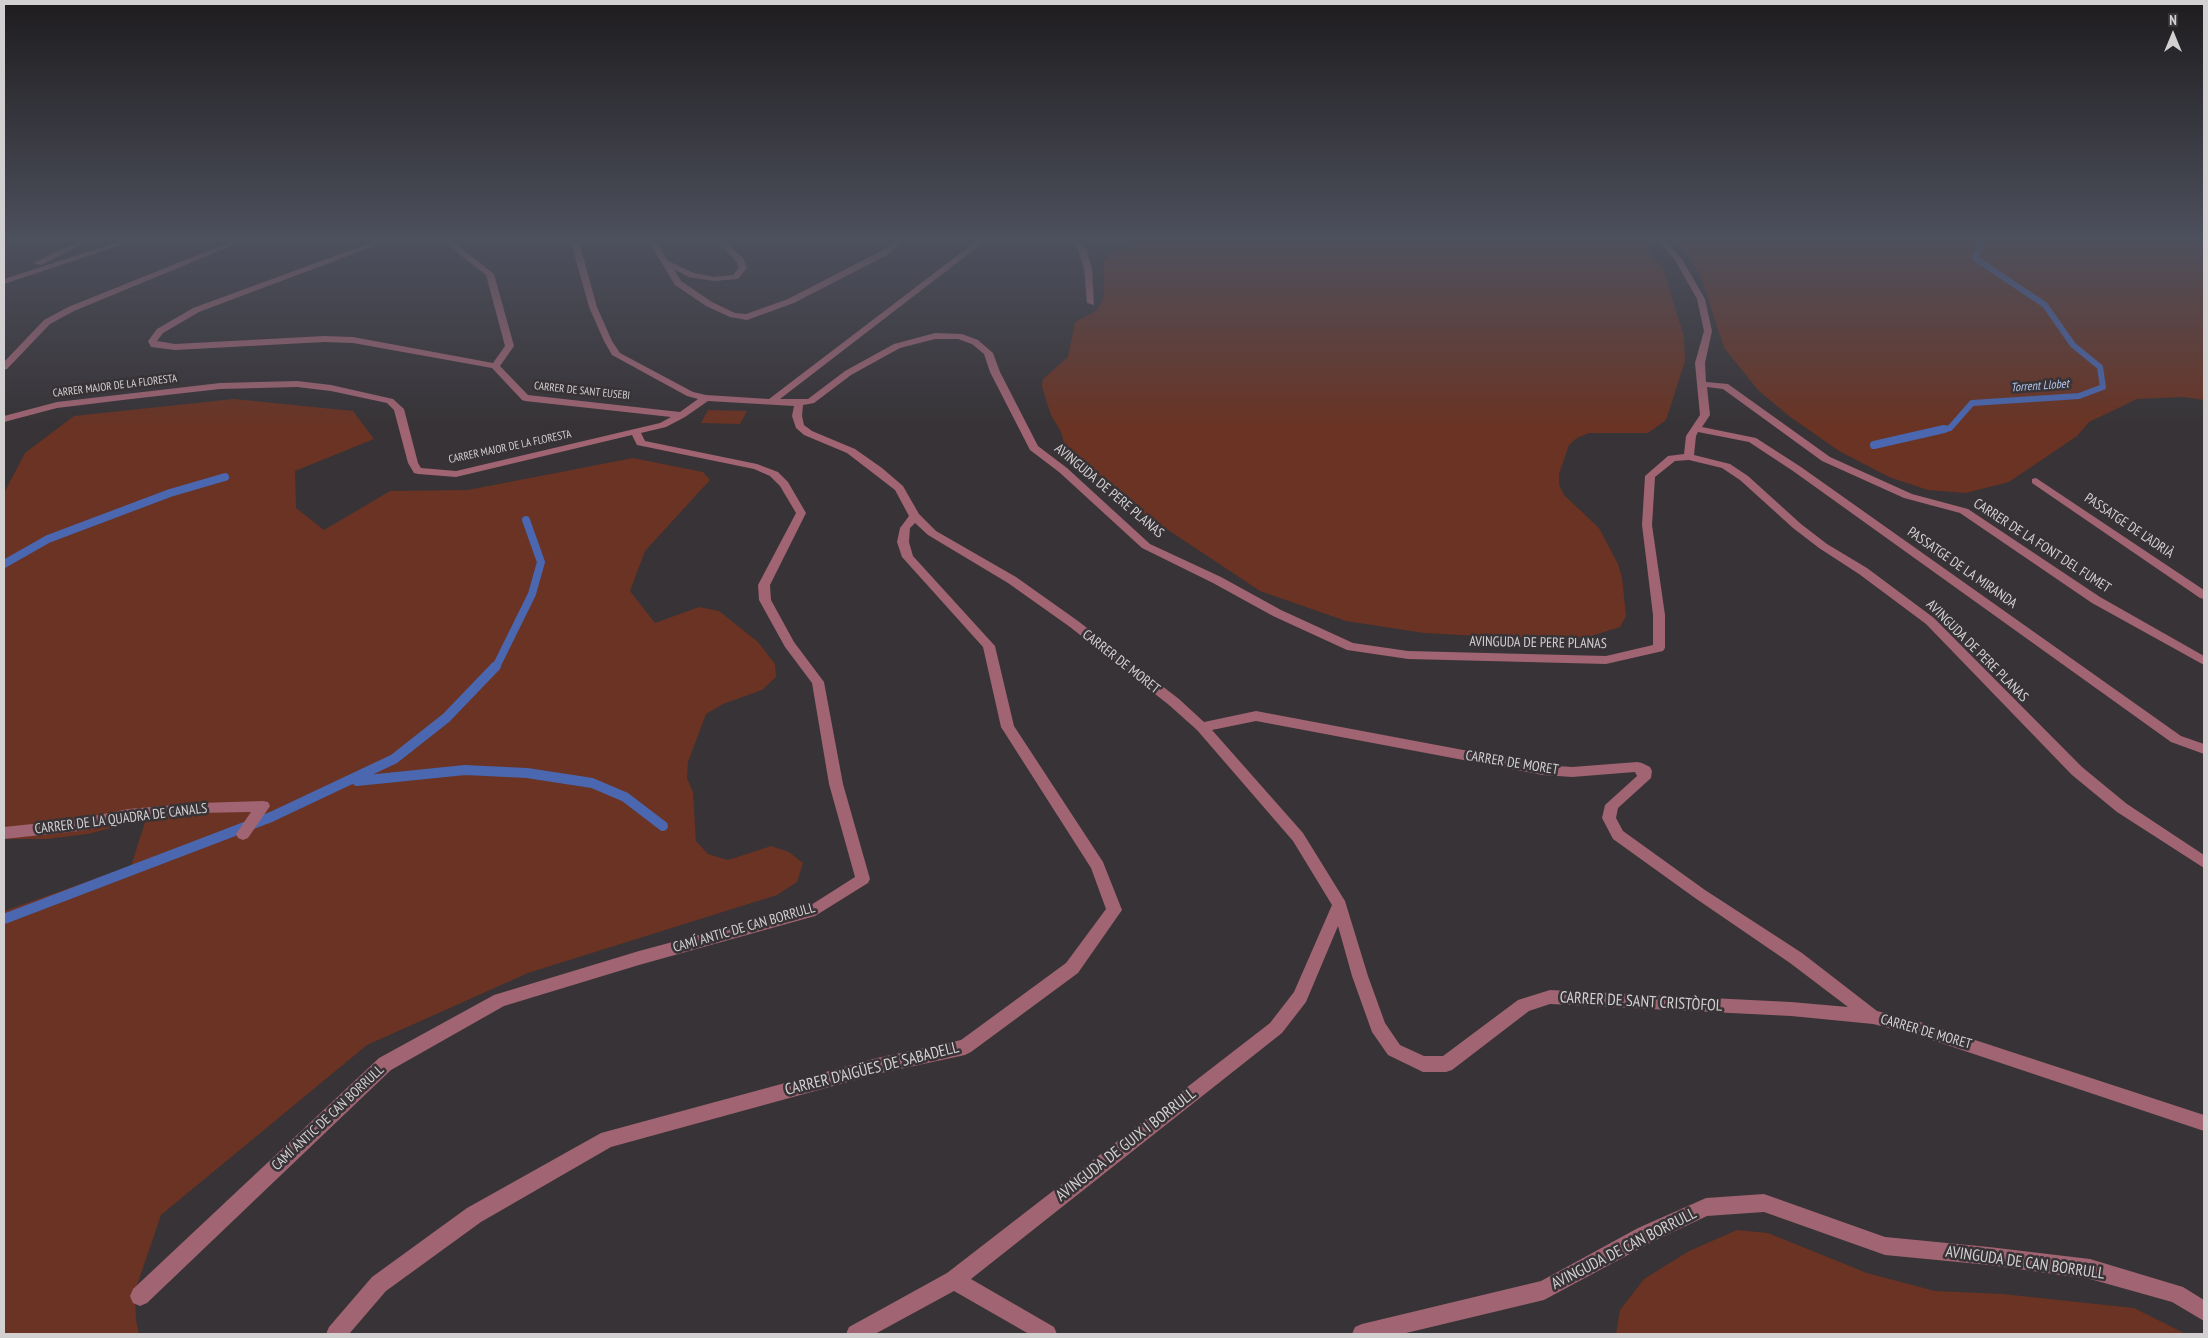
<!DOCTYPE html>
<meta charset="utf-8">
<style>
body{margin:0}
#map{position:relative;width:2208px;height:1338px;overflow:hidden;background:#373336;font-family:"PT Sans Narrow",sans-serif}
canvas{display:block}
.frame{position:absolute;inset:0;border:5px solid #d3d0d2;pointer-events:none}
.north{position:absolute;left:2148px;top:10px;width:50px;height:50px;-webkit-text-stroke:4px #373336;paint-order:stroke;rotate:0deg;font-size:14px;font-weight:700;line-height:20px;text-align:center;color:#d3d0d2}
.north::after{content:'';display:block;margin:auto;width:18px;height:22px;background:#d3d0d2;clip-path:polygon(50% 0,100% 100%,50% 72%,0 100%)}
</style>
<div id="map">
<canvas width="2208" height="1338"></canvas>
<div class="frame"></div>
<div class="north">N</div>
</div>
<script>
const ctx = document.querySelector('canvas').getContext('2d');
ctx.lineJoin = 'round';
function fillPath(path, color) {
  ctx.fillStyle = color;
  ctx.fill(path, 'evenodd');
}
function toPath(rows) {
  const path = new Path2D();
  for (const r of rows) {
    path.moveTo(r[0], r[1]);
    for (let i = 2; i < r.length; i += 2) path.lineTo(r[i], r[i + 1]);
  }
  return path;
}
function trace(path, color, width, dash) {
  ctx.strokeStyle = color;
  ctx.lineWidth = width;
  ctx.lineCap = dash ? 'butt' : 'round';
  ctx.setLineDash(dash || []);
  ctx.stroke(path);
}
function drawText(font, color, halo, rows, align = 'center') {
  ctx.font = font + ' "PT Sans Narrow",sans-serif';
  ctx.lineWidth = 5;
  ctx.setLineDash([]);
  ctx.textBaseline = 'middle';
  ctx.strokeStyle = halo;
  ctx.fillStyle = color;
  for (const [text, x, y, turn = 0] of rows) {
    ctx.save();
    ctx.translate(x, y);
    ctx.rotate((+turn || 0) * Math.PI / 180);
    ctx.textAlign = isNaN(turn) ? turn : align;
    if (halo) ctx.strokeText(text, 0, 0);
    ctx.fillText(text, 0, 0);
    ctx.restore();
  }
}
fillPath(toPath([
 [1140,242,1642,242,1664,271,1684,337,1685,361,1666,420,1648,433,1589,433,1577,438,1569,445,1559,474,1559,484,1564,495,1599,528,1618,564,1622,577,1626,616,1620,627,1585,638,1518,638,1424,633,1346,621,1260,591,1132,506,1064,443,1061,432,1051,415,1042,387,1043,379,1068,357,1075,322,1096,311,1101,303,1104,296,1104,260,1111,254],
 [1676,242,2204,242,2204,400,2183,397,2137,399,2089,422,2077,436,2009,482,1966,493,1928,490,1889,477,1839,451,1789,416,1759,391,1724,348,1700,274],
 [234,399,353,411,374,439,295,471,296,508,324,530,390,491,468,490,633,458,703,472,710,480,645,551,630,591,655,623,699,607,719,611,758,642,775,664,776,677,762,690,723,704,706,714,688,762,687,778,693,792,696,841,708,854,728,860,771,846,789,852,803,863,797,882,777,895,528,973,367,1045,161,1215,135,1291,136,1320,139,1334,4,1334,4,911,131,866,146,819,88,834,47,839,4,839,4,493,25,453,74,416],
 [708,410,747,411,740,424,701,423],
 [1737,1230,1768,1233,1867,1273,1935,1291,2003,1294,2134,1308,2186,1334,1616,1334,1620,1310,1644,1279,1689,1251]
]), '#6a3323');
trace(toPath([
 [1938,431,1950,428,1972,403,2079,396,2103,387,2100,367,2073,345,2045,305,1975,258,1981,245,1977,242]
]), '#4a67b0', 6);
trace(toPath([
 [1874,445,1944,429],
 [4,564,48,539,170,493,225,477],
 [496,667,532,594,541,562,526,520]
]), '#4a67b0', 8);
trace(toPath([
 [357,781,465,770,527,773,592,783,625,797,663,826],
 [4,919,271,817,394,759,446,718,496,666]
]), '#4a67b0', 10);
fillPath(toPath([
 [76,242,87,242,41,265,34,263,76,242],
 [118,242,130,242,4,284,4,279,118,242],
 [230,242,241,242,74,311,50,324,7,369,4,370,4,362,44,320,68,307,230,242],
 [373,242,385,242,199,312,163,333,157,341,175,344,324,336,353,337,493,363,505,346,486,275,444,242,453,242,494,274,514,346,500,366,528,395,680,412,698,399,687,396,612,355,604,341,589,307,571,242,579,242,597,307,612,341,620,353,693,392,706,395,769,399,975,242,984,242,780,399,808,399,845,371,894,344,935,333,962,334,978,340,993,353,1000,372,1038,446,1067,468,1150,544,1221,577,1281,610,1353,643,1408,651,1606,656,1653,645,1653,615,1642,525,1645,476,1668,456,1684,454,1686,436,1700,415,1695,363,1704,331,1697,299,1675,260,1659,242,1667,242,1682,259,1705,299,1712,331,1705,363,1706,382,1728,384,1830,457,1912,494,1968,509,2100,597,2204,656,2204,665,2092,603,1960,513,1904,498,1822,461,1723,389,1707,387,1710,415,1702,427,1756,438,1801,467,2181,736,2204,744,2204,754,2171,742,1793,471,1749,442,1698,432,1696,436,1694,455,1730,464,1748,476,1801,524,1827,544,1867,568,1934,618,2082,767,2127,804,2204,855,2204,868,2117,812,2072,775,1926,624,1859,574,1819,548,1793,528,1740,480,1722,468,1689,460,1675,461,1655,477,1652,525,1665,615,1665,648,1663,651,1606,664,1408,659,1347,650,1273,616,1213,583,1142,548,1059,472,1030,450,990,372,984,354,972,344,958,339,935,339,900,348,851,375,814,403,803,405,802,416,804,425,812,431,855,449,882,468,903,486,919,514,936,531,1016,577,1078,621,1179,699,1204,722,1256,711,1543,765,1572,767,1637,762,1642,763,1650,767,1652,771,1651,778,1618,808,1616,818,1623,831,1705,890,1802,953,1877,1011,1917,1021,2204,1115,2204,1131,1917,1035,1873,1024,1791,1016,1550,1004,1529,1011,1452,1070,1446,1072,1423,1072,1388,1055,1372,1032,1352,976,1338,926,1306,1002,1282,1033,971,1279,1054,1327,1057,1334,1029,1334,954,1291,875,1334,846,1334,849,1327,947,1273,1270,1023,1294,992,1332,905,1293,841,1197,730,1169,705,1070,627,1008,583,928,535,915,523,910,528,909,542,913,556,995,646,1014,726,1103,862,1122,910,1078,973,971,1052,965,1055,877,1074,611,1147,481,1222,386,1291,349,1334,326,1334,329,1327,372,1277,467,1208,601,1133,877,1058,961,1040,1066,963,1106,909,1091,868,1001,727,983,647,902,557,897,542,900,528,909,516,895,490,847,453,804,435,796,428,792,416,794,406,708,401,685,417,666,427,641,433,645,441,757,464,778,472,788,482,806,513,770,585,771,600,794,642,824,682,843,784,870,879,868,883,815,916,639,965,504,1006,391,1070,147,1303,140,1306,133,1303,130,1296,133,1289,379,1058,494,995,639,951,811,905,855,877,829,784,812,683,785,647,759,600,758,585,796,513,780,486,770,476,754,469,637,445,632,435,456,477,418,474,414,473,408,463,394,410,387,403,331,391,297,387,220,389,131,399,57,408,4,422,4,416,57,402,220,383,297,381,331,385,393,399,404,409,418,463,421,468,456,471,660,423,671,417,525,401,522,400,492,368,353,343,324,342,175,350,151,347,148,341,157,329,193,308,373,242],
 [1256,721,1543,775,1572,777,1635,772,1637,776,1605,805,1602,818,1613,839,1695,898,1790,963,1848,1007,1791,1002,1550,990,1518,1000,1443,1056,1424,1056,1400,1045,1385,1023,1368,976,1345,901,1303,833,1212,730,1256,721],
 [649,242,657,242,668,261,694,273,714,277,733,275,739,268,736,261,717,242,726,242,743,258,747,268,738,279,714,281,689,277,674,269,681,281,712,302,735,313,746,314,788,299,881,251,894,242,903,242,887,255,794,303,747,320,730,317,706,306,675,285,649,242],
 [1072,242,1080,242,1086,249,1092,268,1094,305,1087,303,1084,268,1078,250,1072,242],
 [2036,478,2204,590,2204,599,2200,598,2032,483,2032,479,2036,478],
 [263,801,268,802,270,806,248,838,243,840,238,838,236,834,251,812,198,813,128,821,79,831,4,839,4,827,79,819,128,809,198,803,263,801],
 [1764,1194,1885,1237,1989,1247,2090,1259,2183,1287,2204,1300,2204,1321,2172,1302,2090,1279,1989,1265,1885,1255,1764,1212,1707,1216,1652,1242,1544,1300,1402,1334,1352,1334,1355,1327,1362,1324,1541,1281,1638,1228,1706,1198,1764,1194]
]), '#a06472');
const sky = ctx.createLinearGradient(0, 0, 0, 429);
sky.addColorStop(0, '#1e1c1e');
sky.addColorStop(0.56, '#4d505d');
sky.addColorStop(1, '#4d505d00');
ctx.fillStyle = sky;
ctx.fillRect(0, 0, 2208, 429);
drawText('11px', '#d3d0d2', '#373336', [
 ["CARRER MAJOR DE LA FLORESTA",115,386,-7],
 ["CARRER DE SANT EUSEBI",582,391,6],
 ["CARRER MAJOR DE LA FLORESTA",510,447,-12]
]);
drawText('italic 12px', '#b3c5ed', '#373336', [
 ["Torrent Llobet",2040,386,-4]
]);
drawText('14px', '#d3d0d2', '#373336', [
 ["AVINGUDA DE PERE PLANAS",1109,491,40],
 ["PASSATGE DE L'ADRIÀ",2129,526,34],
 ["CARRER DE LA FONT DEL FUMET",2042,546,33],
 ["PASSATGE DE LA MIRANDA",1962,568,35],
 ["AVINGUDA DE PERE PLANAS",1538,643,1],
 ["AVINGUDA DE PERE PLANAS",1977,651,45],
 ["CARRER DE MORET",1121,662,38],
 ["CARRER DE MORET",1512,763,9],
 ["CARRER DE LA QUADRA DE CANALS",121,819,-7],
 ["CAMÍ ANTIC DE CAN BORRULL",744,928,-16],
 ["CARRER DE MORET",1926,1032,16],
 ["CAMÍ ANTIC DE CAN BORRULL",328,1118,-43]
]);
drawText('16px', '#d3d0d2', '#373336', [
 ["CARRER DE SANT CRISTÒFOL",1641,1002,3],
 ["CARRER D'AIGÜES DE SABADELL",872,1069,-14],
 ["AVINGUDA DE GUIX I BORRULL",1126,1145,-38],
 ["AVINGUDA DE CAN BORRULL",1624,1249,-27],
 ["AVINGUDA DE CAN BORRULL",2025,1263,8]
]);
</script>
